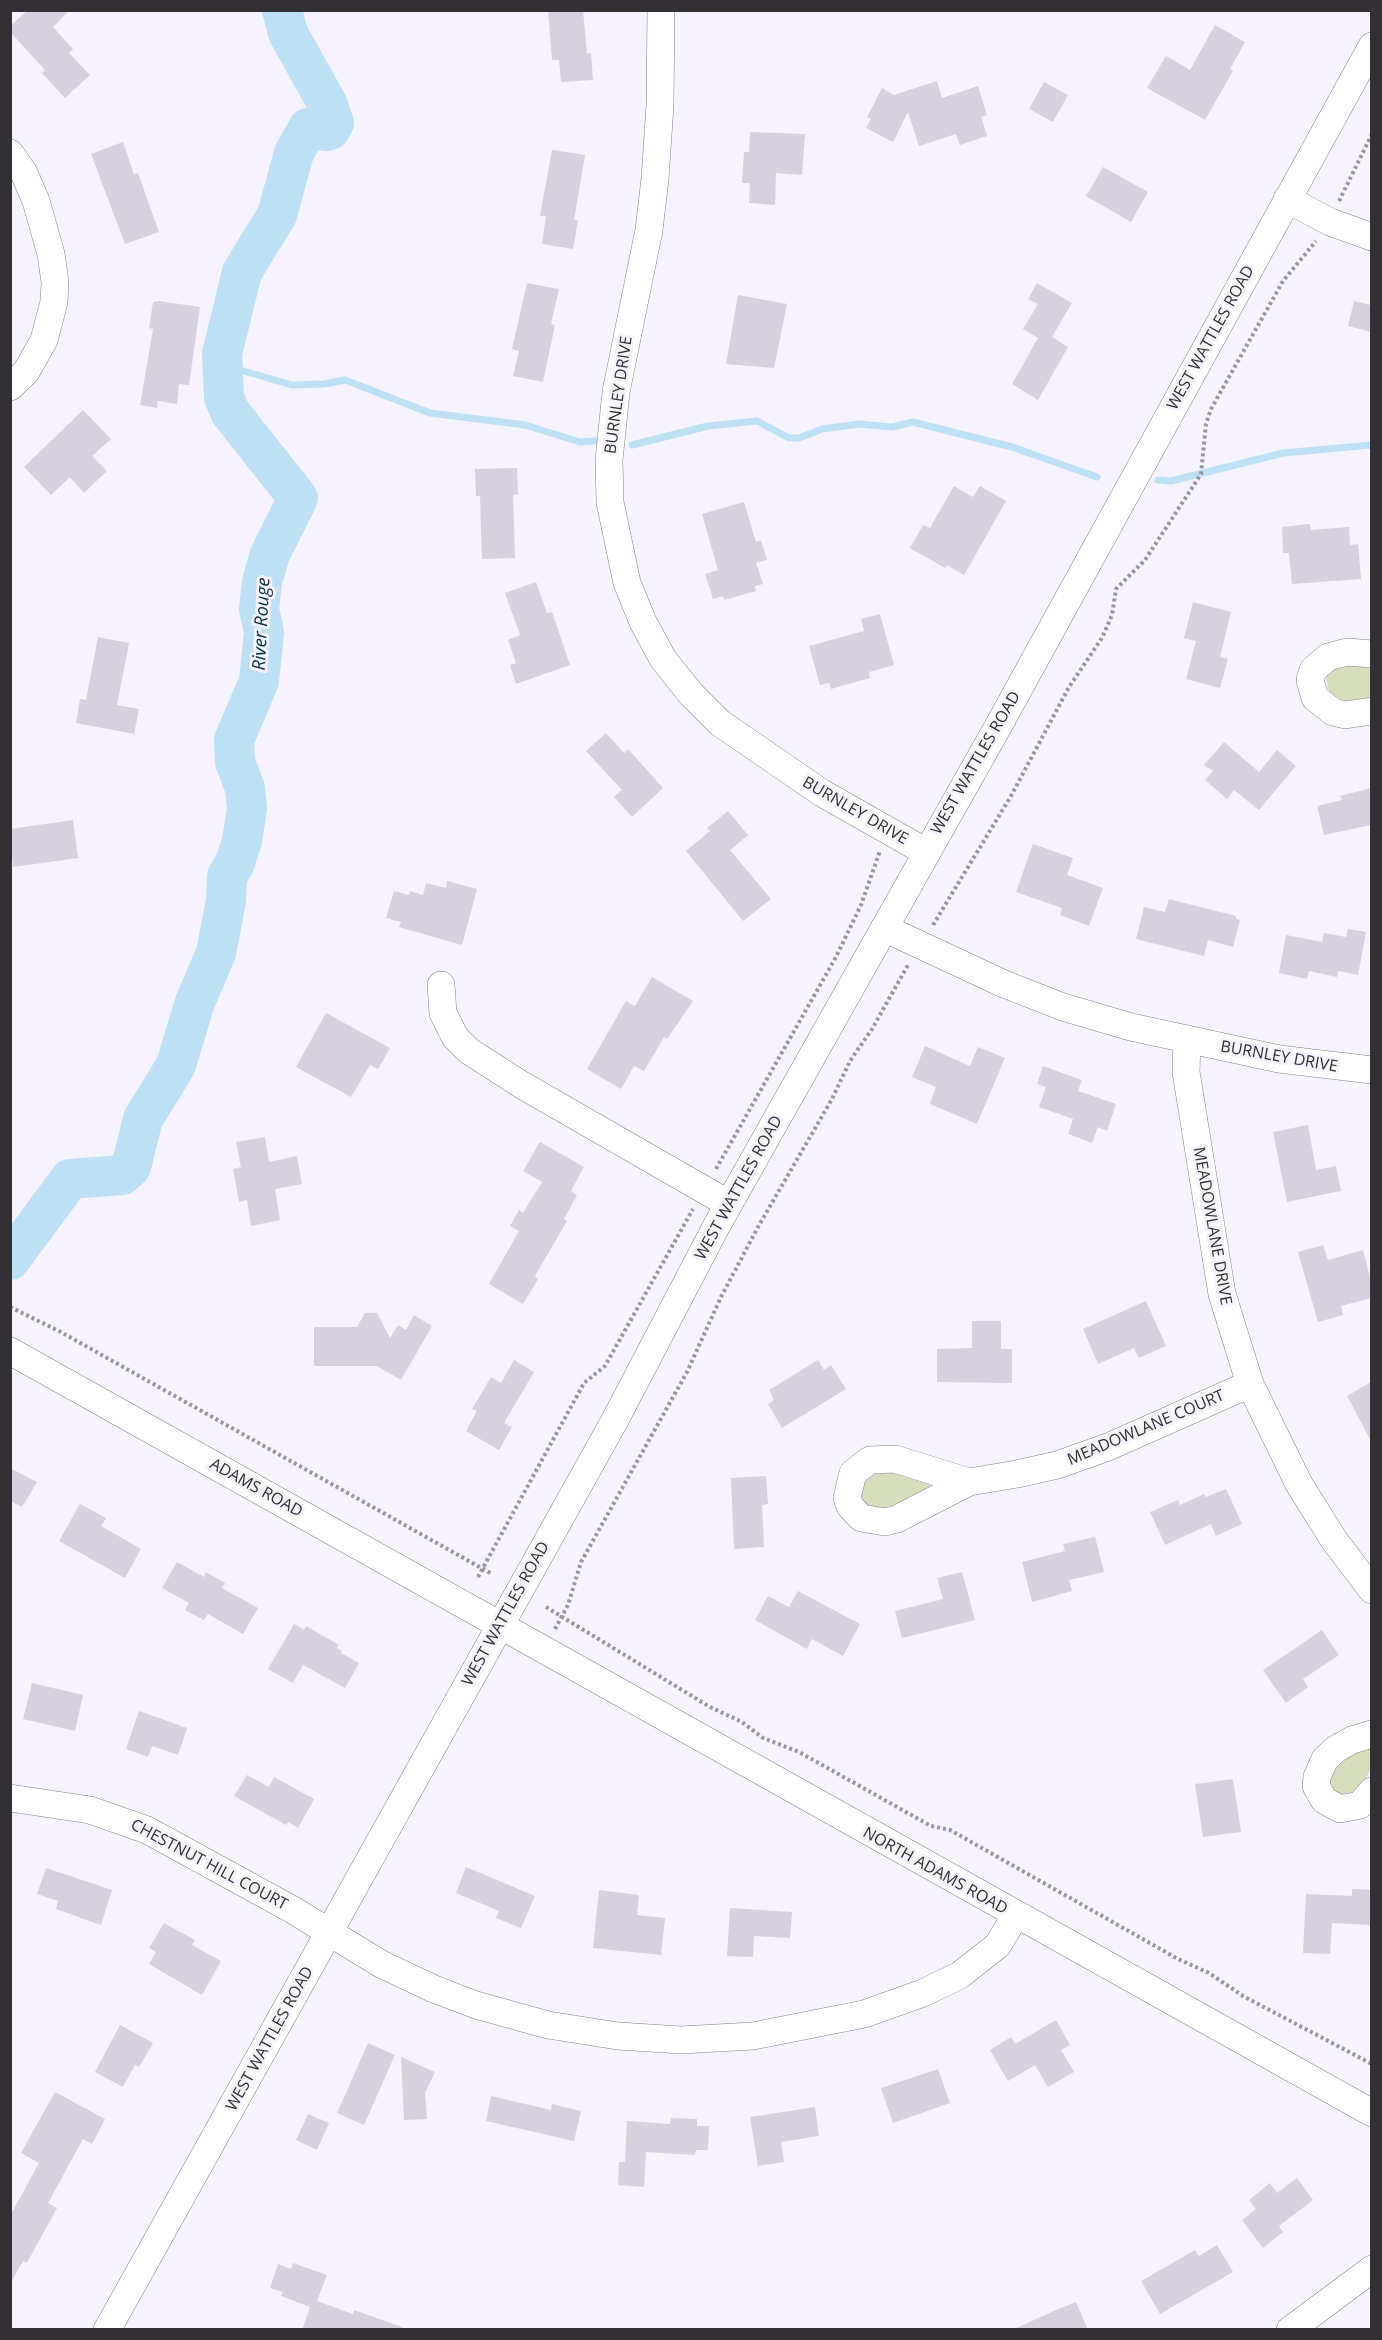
<!DOCTYPE html>
<style>
body{margin:0}
#map{position:relative;width:1382px;height:2340px;overflow:hidden;background:#f6f2fe;font-family:"Open Sans",sans-serif}
canvas{display:block}
.frame{position:absolute;inset:0;border:12px solid #323035;pointer-events:none}
</style>
<div id="map">
<canvas width="1382" height="2340"></canvas>
<div class="frame"></div>
</div>
<script>
const ctx = document.querySelector('canvas').getContext('2d');
ctx.lineJoin = 'round';
function fillPath(path, color) {
  ctx.fillStyle = color;
  ctx.fill(path, 'evenodd');
}
function toPath(rows) {
  const path = new Path2D();
  for (const r of rows) {
    path.moveTo(r[0], r[1]);
    for (let i = 2; i < r.length; i += 2) path.lineTo(r[i], r[i + 1]);
  }
  return path;
}
function trace(path, color, width, dash) {
  ctx.strokeStyle = color;
  ctx.lineWidth = width;
  ctx.lineCap = dash ? 'butt' : 'round';
  ctx.setLineDash(dash || []);
  ctx.stroke(path);
}
function drawText(font, color, halo, rows, align = 'center') {
  ctx.font = font + ' "Open Sans",sans-serif';
  ctx.lineWidth = 6;
  ctx.setLineDash([]);
  ctx.textBaseline = 'middle';
  ctx.strokeStyle = halo;
  ctx.fillStyle = color;
  for (const [text, x, y, turn = 0] of rows) {
    ctx.save();
    ctx.translate(x, y);
    ctx.rotate((+turn || 0) * Math.PI / 180);
    ctx.textAlign = isNaN(turn) ? turn : align;
    if (halo) ctx.strokeText(text, 0, 0);
    ctx.fillText(text, 0, 0);
    ctx.restore();
  }
}
fillPath(toPath([
 [1337,664,1371,665,1371,699,1345,701,1329,693,1326,676],
 [888,1468,930,1482,930,1488,914,1498,884,1510,869,1507,859,1498,868,1473],
 [1371,1745,1371,1768,1364,1783,1350,1797,1333,1793,1327,1775,1337,1762]
]), '#d6debd');
trace(toPath([
 [223,365,292,385,324,384,345,380,430,413,525,425,580,442,594,441],
 [632,445,708,426,757,421,789,438,799,438,822,429,859,424,892,427,913,422,1012,447,1097,477],
 [1158,480,1171,481,1283,453,1372,445]
]), '#bde0f5', 7);
trace(toPath([
 [10,1260,70,1179,122,1175,131,1167,143,1119,176,1065,195,1002,216,953,226,901,227,876,235,863,242,841,247,809,245,788,235,762,234,740,259,681,264,632,259,609,262,582,270,554,298,498,230,412,224,397,222,354,242,272,277,215,294,153,308,128,327,131,330,130,334,123,328,105,288,33,282,10]
]), '#bde0f5', 40);
fillPath(toPath([
 [28,10,70,10,53,27,73,49,69,53,90,75,65,98,42,73,45,70,10,32,10,26],
 [548,10,583,10,587,54,591,53,593,80,561,82,559,60,552,60],
 [1215,25,1245,42,1230,69,1233,71,1205,120,1147,88,1166,56,1190,70],
 [937,81,942,98,978,86,987,115,981,117,987,136,960,145,956,134,919,146,908,112,893,142,866,128,871,119,867,117,882,88,894,95],
 [1044,82,1068,95,1053,122,1029,109],
 [750,132,805,134,802,175,776,173,775,205,749,203,750,183,742,183,744,152,749,152],
 [123,142,134,174,138,173,159,232,125,244,91,154],
 [552,150,585,155,574,220,578,220,573,249,542,244,546,216,540,216],
 [1103,167,1148,192,1131,222,1086,196],
 [527,283,559,289,551,324,555,325,543,382,513,376,519,351,512,349],
 [1037,283,1072,303,1052,337,1068,347,1038,400,1012,384,1038,338,1023,329,1038,304,1028,299],
 [738,295,787,304,774,368,726,364],
 [159,301,200,307,189,385,179,384,177,404,158,401,157,408,140,405,153,329,149,328,153,302],
 [1354,301,1371,305,1371,332,1348,326],
 [83,410,111,439,92,456,107,471,84,493,70,477,51,495,24,467],
 [517,468,518,494,513,495,515,558,482,559,480,496,476,496,475,469],
 [954,486,973,497,980,486,1006,501,964,575,947,565,945,568,910,548,923,525,930,528],
 [744,502,756,542,761,540,767,560,756,563,763,584,755,586,756,591,724,600,723,596,713,599,705,574,718,570,702,514],
 [1310,524,1311,530,1349,527,1350,545,1358,544,1361,579,1292,584,1289,553,1283,553,1282,527],
 [536,582,547,613,552,612,570,665,516,684,510,665,516,663,508,640,520,635,505,593],
 [1193,602,1231,612,1220,657,1228,659,1220,688,1186,679,1196,641,1184,638],
 [880,614,894,665,869,672,870,678,831,689,829,683,820,685,809,646,864,631,861,619],
 [98,637,129,643,117,705,139,709,134,734,76,723,80,699,86,700],
 [606,733,624,753,628,749,663,788,632,817,614,797,622,790,586,751],
 [1224,742,1259,772,1277,750,1296,766,1259,810,1234,790,1227,799,1205,780,1213,771,1204,765],
 [1371,788,1371,825,1324,835,1317,806,1342,800,1340,796],
 [728,811,748,835,730,850,771,899,743,921,686,851,710,831,707,828],
 [73,820,78,858,13,867,10,829],
 [1033,844,1073,858,1067,875,1103,888,1089,926,1060,915,1062,908,1016,892],
 [447,881,477,889,462,945,399,927,401,922,386,918,394,891,409,895,410,891,423,895,426,883,446,888],
 [1169,899,1236,916,1236,919,1240,920,1233,947,1208,940,1204,956,1136,939,1144,907,1165,912],
 [1348,929,1366,932,1358,975,1338,971,1337,977,1309,971,1307,979,1279,973,1286,935,1322,942,1324,933,1346,937],
 [652,977,693,1001,667,1039,664,1037,644,1071,634,1066,621,1089,587,1069,626,1001,635,1006],
 [326,1013,390,1048,378,1069,370,1065,351,1097,296,1067],
 [925,1046,970,1066,978,1047,1005,1058,977,1124,930,1104,936,1087,912,1077],
 [1043,1066,1082,1080,1078,1091,1116,1104,1107,1131,1098,1127,1092,1143,1068,1134,1073,1119,1039,1107,1046,1087,1037,1084],
 [1308,1125,1316,1170,1336,1166,1341,1191,1287,1202,1273,1132],
 [265,1137,269,1162,297,1156,302,1184,275,1189,280,1220,251,1226,247,1200,239,1202,233,1169,241,1167,236,1142],
 [540,1142,584,1167,571,1191,577,1195,564,1219,567,1221,535,1276,538,1279,523,1304,489,1284,519,1231,510,1226,519,1210,523,1213,542,1182,523,1171],
 [1323,1245,1328,1260,1363,1250,1371,1281,1371,1298,1341,1306,1343,1315,1318,1322,1298,1252],
 [1146,1301,1166,1346,1139,1358,1134,1348,1098,1364,1083,1329],
 [365,1313,377,1313,390,1338,398,1325,406,1330,414,1315,432,1326,401,1380,377,1366,314,1366,314,1327,357,1327],
 [972,1321,1001,1321,1001,1349,1012,1349,1012,1383,937,1382,937,1349,972,1348],
 [514,1360,534,1372,504,1423,512,1427,499,1450,466,1431,477,1411,472,1409,491,1377,501,1383],
 [818,1360,824,1370,831,1365,846,1389,782,1428,768,1404,774,1400,769,1390],
 [1371,1382,1371,1441,1347,1396],
 [10,1468,37,1482,22,1507,10,1501],
 [766,1476,768,1504,762,1505,764,1547,734,1549,731,1478],
 [1226,1489,1242,1524,1216,1536,1211,1524,1165,1545,1150,1512,1178,1500,1180,1505,1204,1494,1206,1497],
 [80,1504,106,1518,101,1526,141,1549,125,1578,59,1541],
 [1095,1537,1104,1572,1069,1580,1072,1591,1032,1602,1022,1562,1065,1551,1063,1544],
 [177,1562,204,1577,206,1572,225,1583,222,1588,258,1608,243,1634,208,1614,204,1620,185,1610,189,1603,162,1588],
 [962,1572,975,1620,902,1638,895,1611,943,1599,937,1578],
 [798,1591,860,1624,843,1656,812,1639,807,1649,755,1620,768,1596,789,1607],
 [294,1624,304,1630,306,1626,339,1645,337,1648,342,1651,341,1653,359,1663,345,1688,303,1665,293,1683,268,1669],
 [1322,1630,1339,1655,1303,1679,1308,1687,1286,1703,1263,1670],
 [32,1683,83,1695,75,1731,23,1719],
 [139,1711,187,1728,178,1755,152,1746,148,1757,126,1749],
 [247,1775,269,1787,274,1777,314,1799,298,1828,288,1822,286,1825,234,1796],
 [1233,1779,1241,1832,1203,1837,1195,1784],
 [466,1867,535,1896,521,1928,496,1918,499,1911,456,1893],
 [46,1868,112,1890,101,1925,56,1909,58,1901,37,1894],
 [1352,1889,1371,1890,1371,1925,1332,1923,1330,1954,1303,1953,1306,1894,1352,1896],
 [599,1890,639,1895,637,1915,665,1918,661,1955,593,1948],
 [730,1908,792,1912,790,1938,754,1936,753,1957,727,1956],
 [164,1923,195,1940,192,1945,221,1961,202,1995,149,1964,156,1952,149,1948],
 [1056,2020,1070,2045,1061,2050,1074,2072,1048,2087,1035,2065,1008,2081,990,2050,1011,2037,1015,2044],
 [120,2025,153,2043,139,2067,135,2065,123,2087,95,2072],
 [368,2043,395,2055,364,2125,337,2113],
 [401,2057,435,2072,425,2093,427,2119,404,2120],
 [938,2069,950,2103,893,2123,881,2088],
 [55,2092,105,2119,92,2144,83,2139,48,2203,57,2208,27,2263,23,2261,10,2284,10,2216,39,2163,21,2153],
 [491,2096,551,2110,552,2104,581,2111,574,2141,486,2121],
 [815,2107,819,2136,781,2142,784,2162,758,2166,750,2117],
 [308,2114,329,2123,317,2150,296,2140],
 [671,2118,697,2119,697,2126,709,2126,708,2150,696,2150,695,2155,646,2152,644,2187,618,2185,619,2162,625,2162,627,2121,670,2124],
 [1297,2178,1313,2200,1279,2226,1283,2232,1263,2248,1242,2220,1256,2209,1249,2200,1270,2183,1277,2193],
 [1217,2245,1233,2272,1160,2314,1141,2281,1195,2250,1199,2256],
 [293,2263,327,2275,317,2301,353,2314,354,2310,402,2327,402,2330,302,2330,310,2307,281,2296,283,2292,270,2288,278,2264,291,2269],
 [1076,2302,1088,2330,1012,2330,1056,2310]
]), '#d7d1df');
const minor = toPath([
 [661,10,660,105,655,179,649,230,616,392,609,460,610,502,627,583,643,622,663,659,691,694,720,723,822,793,926,852],
 [10,153,24,173,36,201,51,254,55,282,54,302,44,340,26,372,10,387],
 [1287,199,1330,222,1372,237],
 [1372,654,1347,652,1328,657,1313,670,1310,680,1315,698,1333,712,1345,715,1372,711],
 [884,928,1004,984,1063,1007,1131,1027,1279,1059,1372,1070],
 [441,985,443,1013,455,1037,469,1051,522,1085,729,1204],
 [1187,1040,1186,1072,1222,1294,1250,1384,1299,1484,1334,1540,1372,1590],
 [10,1351,1372,2113],
 [969,1482,897,1519,885,1522,861,1518,850,1506,847,1498,853,1473,870,1460,895,1459,969,1482,1017,1474,1057,1465,1108,1447,1250,1384],
 [1372,1734,1352,1740,1336,1749,1325,1759,1317,1777,1316,1786,1324,1800,1340,1809,1360,1805,1372,1791],
 [10,1798,90,1810,147,1830,293,1910,381,1964,434,1989,476,2005,548,2025,618,2036,681,2040,753,2036,864,2014,923,1993,960,1975,998,1945,1015,1916],
 [107,2330,615,1420,717,1225,1000,723,1372,46],
 [1290,2330,1372,2269]
]);
trace(minor, '#85808d', 28);
trace(toPath([
 [1339,201,1372,134],
 [933,925,1011,796,1069,687,1102,638,1112,615,1116,589,1145,560,1201,474,1206,424,1211,409,1283,281,1316,241],
 [716,1169,836,957,861,905,880,851],
 [10,1307,59,1331,492,1574],
 [478,1577,584,1383,605,1366,693,1209],
 [546,1607,710,1707,742,1722,763,1738,799,1752,931,1826,950,1830,1178,1959,1209,1973,1243,1996,1372,2064],
 [555,1629,568,1605,581,1562,687,1372,721,1297,758,1227,832,1099,850,1061,872,1029,908,965]
]), '#98959e', 4, [3, 3]);
trace(minor, '#fff', 27);
drawText('16px', '#323035', '#f6f2fe', [
 ["WEST WATTLES ROAD",1211,338,-61],
 ["BURNLEY DRIVE",619,395,-82],
 ["WEST WATTLES ROAD",976,763,-60],
 ["BURNLEY DRIVE",855,811,30],
 ["BURNLEY DRIVE",1279,1057,10],
 ["WEST WATTLES ROAD",739,1188,-61],
 ["MEADOWLANE DRIVE",1212,1226,80],
 ["MEADOWLANE COURT",1146,1428,-23],
 ["ADAMS ROAD",256,1488,29],
 ["WEST WATTLES ROAD",506,1614,-61],
 ["CHESTNUT HILL COURT",209,1865,28],
 ["NORTH ADAMS ROAD",935,1871,29],
 ["WEST WATTLES ROAD",270,2039,-61]
]);
drawText('italic 18px', '#002e44', '#f6f2fe', [
 ["River Rouge",262,624,-87]
]);
</script>
